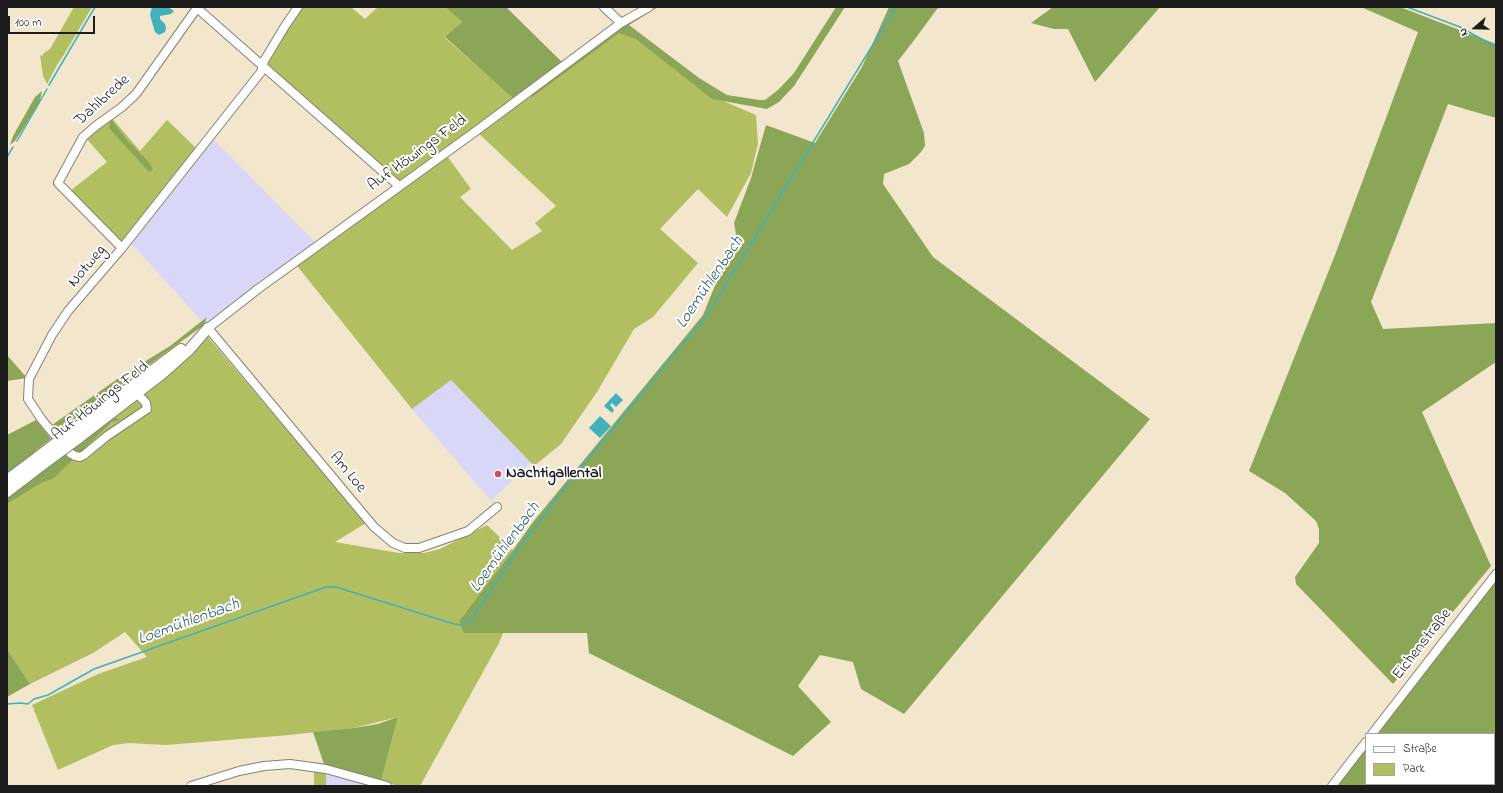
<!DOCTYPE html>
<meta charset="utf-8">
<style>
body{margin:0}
#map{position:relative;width:1503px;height:793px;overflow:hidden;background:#f2e6cd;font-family:"Indie Flower",sans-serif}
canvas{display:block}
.frame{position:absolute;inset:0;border:8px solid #1c1c1c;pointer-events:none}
.legend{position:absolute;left:1365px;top:733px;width:130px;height:52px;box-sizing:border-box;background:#fff;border:1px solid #a4a4a4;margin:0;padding:5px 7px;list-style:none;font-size:12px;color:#1c1c1c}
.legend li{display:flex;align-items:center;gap:8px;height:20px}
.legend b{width:20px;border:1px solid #a4a4a4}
.north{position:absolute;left:1455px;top:8px;width:40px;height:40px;-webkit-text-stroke:3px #fff;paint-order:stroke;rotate:250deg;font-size:11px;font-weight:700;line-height:16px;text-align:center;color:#1c1c1c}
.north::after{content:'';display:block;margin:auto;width:14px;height:18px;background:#1c1c1c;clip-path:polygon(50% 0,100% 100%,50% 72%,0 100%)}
.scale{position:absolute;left:8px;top:16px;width:87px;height:18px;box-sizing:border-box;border:2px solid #1c1c1c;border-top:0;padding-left:5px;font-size:12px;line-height:14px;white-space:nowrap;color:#1c1c1c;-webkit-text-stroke:3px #fff;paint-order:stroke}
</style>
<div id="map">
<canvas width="1503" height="793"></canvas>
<div class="frame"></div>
<ul class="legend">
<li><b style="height:5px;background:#fff"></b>Straße</li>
<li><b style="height:11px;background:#b1bf61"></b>Park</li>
</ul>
<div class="north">N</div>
<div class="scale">100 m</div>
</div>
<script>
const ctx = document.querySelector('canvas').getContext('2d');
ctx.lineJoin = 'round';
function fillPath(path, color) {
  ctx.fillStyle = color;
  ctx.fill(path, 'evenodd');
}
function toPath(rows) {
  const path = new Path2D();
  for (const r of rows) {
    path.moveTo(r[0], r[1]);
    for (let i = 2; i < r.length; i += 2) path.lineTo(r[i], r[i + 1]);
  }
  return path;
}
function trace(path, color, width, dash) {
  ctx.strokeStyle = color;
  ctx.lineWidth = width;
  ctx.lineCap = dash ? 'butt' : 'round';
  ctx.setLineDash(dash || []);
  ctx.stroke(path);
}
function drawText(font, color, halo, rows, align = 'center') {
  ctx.font = font + ' "Indie Flower",sans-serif';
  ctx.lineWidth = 4;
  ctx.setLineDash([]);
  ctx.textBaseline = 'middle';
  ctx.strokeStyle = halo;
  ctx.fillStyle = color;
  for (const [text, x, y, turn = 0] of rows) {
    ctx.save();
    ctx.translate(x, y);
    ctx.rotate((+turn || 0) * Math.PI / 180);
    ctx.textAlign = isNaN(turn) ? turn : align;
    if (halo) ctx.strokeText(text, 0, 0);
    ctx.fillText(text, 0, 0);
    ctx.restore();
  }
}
fillPath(toPath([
 [212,138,318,245,208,328,130,242],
 [450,379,531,462,491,501,412,409],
 [326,772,379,786,326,786]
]), '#d9d7f8');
fillPath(toPath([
 [74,7,92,7,65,53,57,65,47,84,43,76,40,55,42,56,44,53,50,49],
 [301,7,351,7,365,19,378,7,445,7,462,22,445,38,517,101,621,23,721,100,756,115,758,144,751,173,727,217,698,189,660,229,698,263,653,317,634,329,597,392,561,444,534,466,451,380,412,409,294,262,399,186,265,66],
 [476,131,556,206,535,223,542,231,512,250,460,197,471,189,445,153],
 [111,117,140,151,167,120,197,149,122,243,70,191,107,162,85,137],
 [207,336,366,523,335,542,399,553,424,553,440,549,487,525,513,550,459,621,465,633,503,633,499,643,420,786,398,786,381,781,398,717,354,728,289,735,166,745,129,743,113,745,58,770,32,705,98,674,147,657,125,632,93,653,30,684,7,649,7,504,42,483,54,477,112,422,122,420,114,417,150,388],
 [314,769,326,772,326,786,314,786]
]), '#b1bf61');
fillPath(toPath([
 [445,7,506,7,565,65,645,7,658,7,629,25,699,78,727,95,759,100,765,100,778,90,794,73,836,7,845,7,794,86,779,102,767,109,712,99,636,39,619,33,532,97,530,94,516,101,445,37,462,22],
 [889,7,941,7,937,9,915,39,898,61,924,133,925,146,921,152,909,164,884,174,883,184,933,257,1150,419,904,714,861,689,853,662,820,655,798,686,831,722,793,756,589,653,587,633,464,633,459,621,513,550,533,522,703,315,736,234,734,223,751,178,766,125,815,143,862,67],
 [1053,7,1160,7,1095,82,1068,29,1054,29,1031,23],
 [1361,7,1400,7,1496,44,1496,118,1448,104,1371,302,1383,329,1496,323,1496,362,1422,412,1491,566,1393,684,1296,584,1295,577,1319,543,1319,529,1316,521,1285,493,1249,471,1335,255,1418,32],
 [42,91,39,104,15,141,10,145,13,136,35,97],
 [111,119,127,140,148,161,153,169,149,172,109,128],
 [207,317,204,325,55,433,52,425,123,375,170,346],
 [7,355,27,378,7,381],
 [114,417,122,420,112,422,54,478,42,483,7,504,7,498],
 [36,420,51,439,34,452,34,454,7,474,7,435],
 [1496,582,1496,786,1337,786,1366,745,1366,784,1494,784,1494,734,1373,734,1405,689],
 [7,649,30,684,7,697],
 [398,717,381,781,325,767,313,732,354,728,378,724]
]), '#8ca657');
fillPath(toPath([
 [152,7,168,7,174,11,171,14,160,16,160,19,165,24,166,28,165,32,159,35,155,32,150,15],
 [616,393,623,400,616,407,612,403,610,405,614,410,612,413,604,406],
 [600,416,611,426,600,438,589,428]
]), '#41b1bb');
trace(toPath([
 [1407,7,1460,27,1496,47],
 [49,85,95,7],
 [17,141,47,89],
 [7,157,13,147],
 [7,704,20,703,28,704,34,699,48,695,94,669,326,587,336,587,454,624,463,625,473,617,519,548,575,475,687,339,706,317,896,7]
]), '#41b1bb', 1.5);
const minor = toPath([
 [604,7,621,23],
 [122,248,58,183,83,137,97,125,122,107,136,94,197,8,399,186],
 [134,390,146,403,147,409,107,436,84,455,80,457,75,456,70,453,42,420,28,399,29,379,52,335,68,311,122,248,261,72,264,61,285,26,298,7],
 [497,507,468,531,419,548,405,548,393,543,374,527,208,328,258,289,476,131,621,23,649,7],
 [1372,734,1496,574],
 [191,786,239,771,264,766,290,764,326,769,387,786],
 [1332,786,1366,742]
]);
const major = toPath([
 [69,433,181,349],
 [75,441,162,374,189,350,208,328],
 [7,480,39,456],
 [7,492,45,463]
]);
trace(minor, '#878174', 10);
trace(major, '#878174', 12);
trace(minor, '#fff', 8);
trace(major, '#fff', 10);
const majorBridge = toPath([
 [39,456,69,433],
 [45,463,75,441]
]);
trace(majorBridge, '#878174', 12, []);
trace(majorBridge, '#fff', 10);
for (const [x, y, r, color] of [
 [498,474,4,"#d1495b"]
]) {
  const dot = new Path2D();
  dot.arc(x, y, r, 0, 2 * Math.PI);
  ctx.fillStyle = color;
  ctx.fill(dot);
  trace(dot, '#fff', 1.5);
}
drawText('16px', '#1c1c1c', '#fff', [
 ["Dahlbrede",103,101,-42],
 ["Auf Höwings Feld",418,154,-36],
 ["Notweg",88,267,-50],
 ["Auf Höwings Feld",101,402,-38],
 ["Am Loe",347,473,50],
 ["Eichenstraße",1423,645,-52]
]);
drawText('bold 16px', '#1c1c1c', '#fff', [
 ["Nachtigallental",506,474]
], 'left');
drawText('italic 17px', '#2d5f64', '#fff', [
 ["Loemühlenbach",711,283,-56],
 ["Loemühlenbach",506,548,-54],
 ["Loemühlenbach",189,623,-20]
]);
</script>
